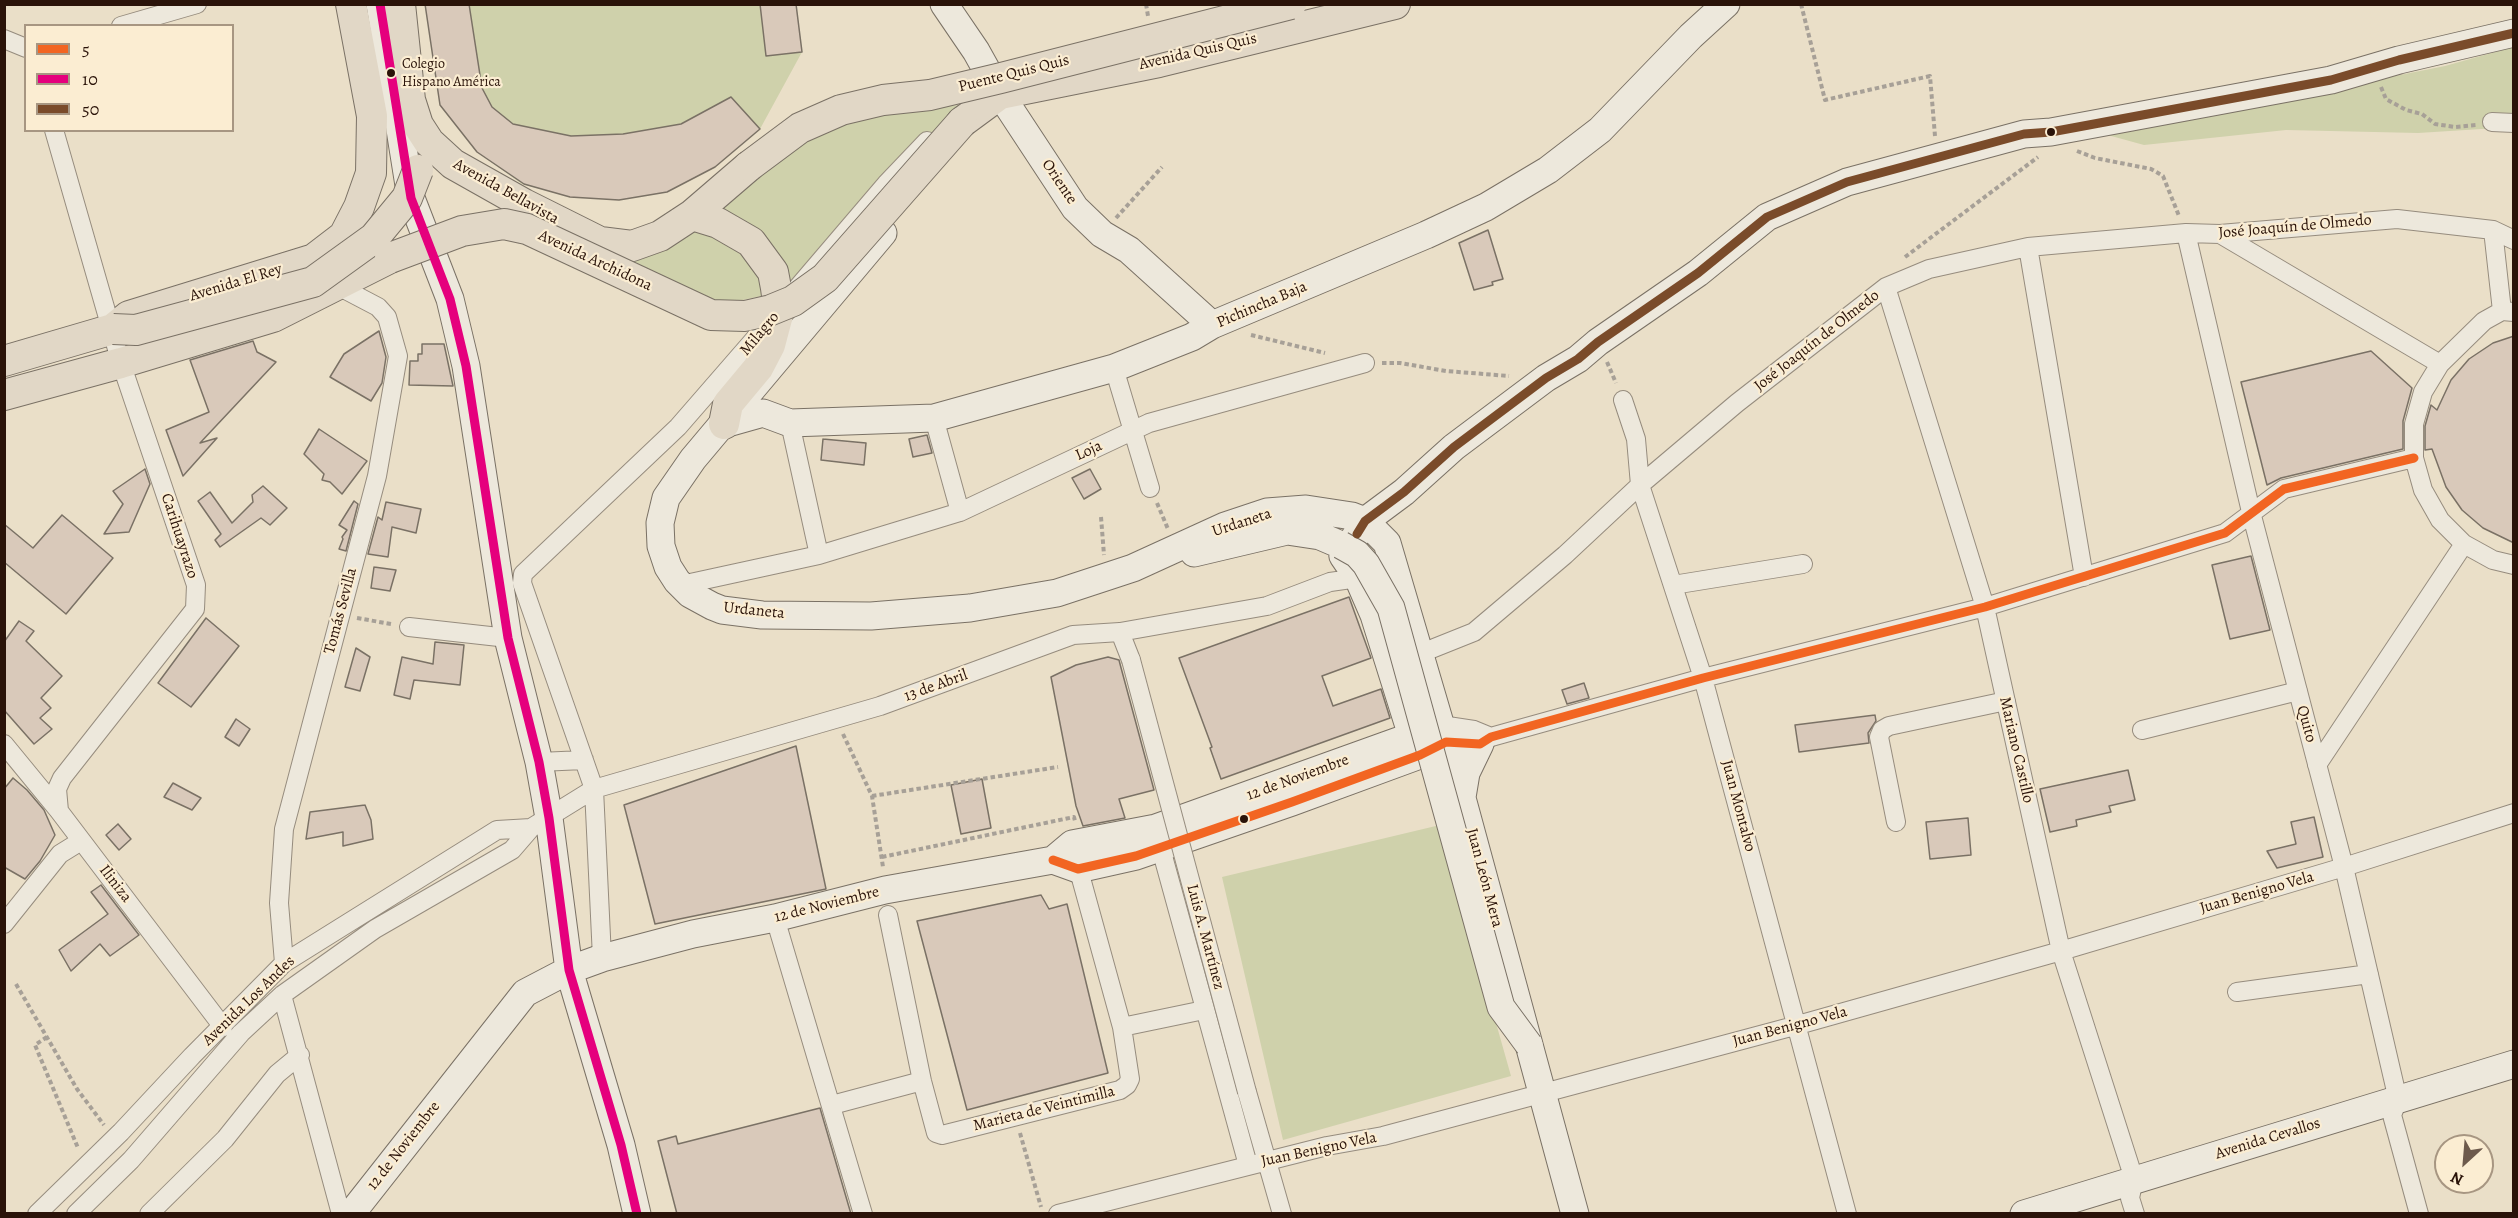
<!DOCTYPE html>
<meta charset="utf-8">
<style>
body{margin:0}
#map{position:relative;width:2518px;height:1218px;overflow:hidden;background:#eadfc8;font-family:Alegreya,serif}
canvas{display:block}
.frame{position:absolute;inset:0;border:6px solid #2a1309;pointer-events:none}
.legend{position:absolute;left:24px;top:24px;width:210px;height:108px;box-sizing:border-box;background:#fbedd2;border:2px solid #a79682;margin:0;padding:8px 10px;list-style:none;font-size:18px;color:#2a1309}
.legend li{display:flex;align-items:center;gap:12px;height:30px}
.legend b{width:30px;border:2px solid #a79682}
.north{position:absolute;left:2434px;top:1134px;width:60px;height:60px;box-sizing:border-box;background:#fbedd2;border:2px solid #a79682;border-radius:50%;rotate:206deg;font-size:16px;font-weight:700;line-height:24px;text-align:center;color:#2a1309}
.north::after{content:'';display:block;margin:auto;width:21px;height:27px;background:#6d5a4c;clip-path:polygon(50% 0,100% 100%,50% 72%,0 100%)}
</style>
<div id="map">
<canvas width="2518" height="1218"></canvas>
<div class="frame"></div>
<ul class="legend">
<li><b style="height:8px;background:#f26522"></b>5</li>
<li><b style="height:8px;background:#e5007d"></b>10</li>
<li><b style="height:8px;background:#7a4b2a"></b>50</li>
</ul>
<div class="north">N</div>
</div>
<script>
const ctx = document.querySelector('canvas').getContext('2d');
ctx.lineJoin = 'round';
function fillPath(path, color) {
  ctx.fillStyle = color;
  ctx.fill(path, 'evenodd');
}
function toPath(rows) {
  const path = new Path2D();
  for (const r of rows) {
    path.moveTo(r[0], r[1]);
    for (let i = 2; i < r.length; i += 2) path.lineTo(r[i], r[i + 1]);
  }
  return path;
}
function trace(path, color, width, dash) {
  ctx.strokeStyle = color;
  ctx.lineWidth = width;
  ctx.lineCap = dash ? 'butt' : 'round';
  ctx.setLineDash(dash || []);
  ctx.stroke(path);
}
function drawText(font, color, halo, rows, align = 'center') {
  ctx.font = font + ' Alegreya,serif';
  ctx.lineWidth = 4.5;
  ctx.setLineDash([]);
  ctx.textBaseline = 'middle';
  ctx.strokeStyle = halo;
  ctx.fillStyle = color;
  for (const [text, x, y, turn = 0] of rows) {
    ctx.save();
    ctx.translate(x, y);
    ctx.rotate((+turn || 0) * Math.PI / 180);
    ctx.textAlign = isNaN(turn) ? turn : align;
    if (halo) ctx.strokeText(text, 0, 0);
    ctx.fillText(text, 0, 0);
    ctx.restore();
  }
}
fillPath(toPath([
 [425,5,796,5,802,52,760,129,715,167,667,192,619,200,570,197,522,184,477,152,440,104],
 [2513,47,2513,127,2418,133,2286,130,2144,145,2104,134,2445,66],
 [968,105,790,290,723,304,566,235,660,248,801,136,885,108],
 [1440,825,1511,1076,1283,1140,1222,877]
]), '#cfd1ab');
const building = toPath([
 [425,4,469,4,482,88,492,107,513,124,571,136,623,134,681,124,731,97,760,129,715,167,667,192,619,200,570,197,524,184,477,152,440,105,425,4],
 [760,4,796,4,802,52,766,56,760,4],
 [1488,230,1503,279,1492,282,1493,285,1474,290,1459,243,1488,230],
 [379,331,386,357,382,383,371,401,330,377,344,354,379,331],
 [2514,336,2514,543,2483,528,2462,510,2446,487,2432,449,2425,450,2425,426,2431,405,2437,410,2451,380,2469,359,2493,343,2514,336],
 [253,341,257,352,276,362,200,443,217,438,183,476,166,430,209,412,190,360,253,341],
 [422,344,444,344,453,386,409,385,410,361,418,361,418,354,422,354,422,344],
 [2371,351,2412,388,2403,421,2403,449,2281,478,2267,485,2241,382,2371,351],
 [319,429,367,461,342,494,330,482,322,480,324,474,304,454,319,429],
 [927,435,932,453,913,457,909,439,927,435],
 [823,439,866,443,864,465,821,460,823,439],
 [145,469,150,484,129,532,104,534,123,504,113,491,145,469],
 [1090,469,1101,489,1084,499,1072,478,1090,469],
 [263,486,287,508,270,525,261,518,220,547,215,540,221,534,198,501,210,492,232,523,253,502,252,495,263,486],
 [354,501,358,504,346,551,339,549,343,539,342,537,347,530,339,525,354,501],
 [386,502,421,509,416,533,392,527,388,557,368,554,378,517,382,520,386,502],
 [62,515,113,558,66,614,4,562,4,524,33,548,62,515],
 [2251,556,2270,630,2230,639,2212,565,2251,556],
 [374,567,396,570,390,591,371,588,374,567],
 [1349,597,1371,658,1322,676,1333,706,1381,689,1390,718,1221,779,1210,748,1212,747,1179,658,1349,597],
 [206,618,239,646,191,707,158,683,206,618],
 [19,621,34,631,26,641,62,676,41,698,51,708,40,718,52,729,34,744,4,710,4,642,19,621],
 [435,642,464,645,460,685,414,680,410,699,394,695,402,657,433,664,435,642],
 [356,648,370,657,360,691,345,687,356,648],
 [1108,657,1119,660,1120,664,1154,790,1119,799,1125,818,1083,826,1076,806,1051,677,1076,665,1108,657],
 [1584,683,1589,698,1567,704,1562,690,1584,683],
 [1875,715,1876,721,1868,733,1869,743,1799,752,1795,725,1875,715],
 [236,719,250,729,239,746,225,737,236,719],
 [796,746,826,889,655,924,624,805,796,746],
 [2128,770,2135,800,2109,806,2111,812,2076,820,2077,826,2050,832,2040,789,2128,770],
 [13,778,27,790,44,810,55,835,40,861,25,879,4,867,4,789,13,778],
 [982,779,991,828,961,834,951,785,982,779],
 [173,783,201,798,192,810,164,797,173,783],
 [365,805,371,820,373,839,343,846,343,832,306,839,310,812,365,805],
 [2314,817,2323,857,2277,868,2267,851,2296,844,2291,822,2314,817],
 [1968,818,1971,855,1930,859,1926,822,1968,818],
 [118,824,131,839,119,850,106,835,118,824],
 [101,885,139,935,110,956,100,944,71,971,59,950,108,914,91,892,101,885],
 [1041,895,1049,909,1067,904,1108,1073,967,1110,917,921,1041,895],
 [820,1108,851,1214,677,1214,658,1141,676,1136,678,1144,820,1108]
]);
fillPath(building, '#d9c9ba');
trace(building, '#7a7165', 1.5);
const street = toPath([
 [121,26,197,4],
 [4,39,26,48],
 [2492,122,2514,123],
 [54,130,121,363,196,585,195,609,62,778,57,789,59,811],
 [2493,230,2502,311],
 [2186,233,2251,512,2344,867,2398,1100,2392,1115,2419,1214],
 [2220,234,2440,364],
 [2028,247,2084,577],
 [798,287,886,184,927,141],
 [1886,287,1985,607,2061,951,2134,1179,2130,1198,2135,1214],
 [2514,312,2502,311,2484,321,2440,364,2423,392,2414,424,2414,458,2423,490,2440,520,2464,544,2493,560,2514,565],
 [1114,368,1150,488],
 [1623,400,1636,439,1640,485,1703,678,1847,1214],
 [934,418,960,512],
 [790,423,819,555],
 [681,585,819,555,960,512,1149,423,1365,363],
 [1673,585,1803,564],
 [409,627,508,638],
 [1120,632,1131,660],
 [1419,654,1474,632,1565,555,1640,485,1737,403,1886,287,1929,269,2028,247,2186,233,2220,234,2397,219,2493,230,2514,240],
 [1441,725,1474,730,1491,737],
 [2142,730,2298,691],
 [1446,742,1480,744,1491,737,1703,678,1985,607,2225,533,2284,489,2414,458],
 [4,744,59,811,223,1027],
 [539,762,584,760],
 [2317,765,2464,544],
 [1896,822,1879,737,1882,730,1889,726,2006,701],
 [1158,838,1248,1165],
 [888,915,922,1081,936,1133,942,1135,1120,1090,1127,1085,1130,1079,1122,1027,1076,860],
 [775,918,863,1214],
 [4,924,60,854,81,841],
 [602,958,594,789,522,583,523,574,678,427,771,320],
 [284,963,279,903,284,829,377,476,398,356,387,317,378,307,338,286],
 [2237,992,2369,974],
 [282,995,341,1214],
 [1122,1027,1204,1010],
 [1247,1092,1282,1214],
 [832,1105,922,1081],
 [37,1214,121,1132,192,1056,284,963,497,830,531,828],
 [76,1214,131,1160,241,1033,282,995,375,929,512,850,531,828,594,789,880,706,1073,635,1120,632,1267,606,1330,582,1358,578],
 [149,1214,225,1139,277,1074,300,1055],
 [1058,1214,1327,1146,1383,1136,1798,1025,2061,951,2344,867,2514,813]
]);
const secondary = toPath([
 [380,4,411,198,450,299,466,366,508,638,539,762,549,818,569,970,621,1145,637,1214],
 [944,4,976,51,1000,94,1075,208,1102,234,1129,250,1212,325],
 [883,233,693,459,666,498,660,523,661,546,668,567,677,581,690,594,712,606,722,610,762,615,871,616,970,608,1057,593,1133,568,1225,526,1267,512,1306,509,1352,516,1365,521,1387,543,1462,798,1575,1214],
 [724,424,763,413,790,423,934,418,1114,368,1192,337,1212,325,1426,235,1486,207,1548,170,1600,130,1691,36,1726,4],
 [1194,553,1287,531,1320,536,1341,545],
 [1412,736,1374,615,1358,578,1343,556,1365,521,1404,492,1454,447,1546,378,1578,359,1598,342,1698,273,1767,217,1847,182,2024,134,2051,132,2331,80,2399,60,2514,33],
 [1462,797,1466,773,1480,744],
 [1053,860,1078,869,1136,856,1292,802,1420,755,1446,742],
 [351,1214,525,993,569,970,602,958,693,934,775,918,885,890,1053,860,1072,844,1156,828,1429,730],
 [2024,1214,2514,1064]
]);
const primary = toPath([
 [400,4,410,100,418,125,429,142,453,164,524,204,600,242,632,246,660,236,692,215,749,166],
 [962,122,1000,94,1159,62,1395,4],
 [692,215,718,223,751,242,773,272,776,288,779,311,770,345,758,368,728,404,724,424],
 [4,361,113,329,129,316,314,259,344,236,359,207,371,173,372,116,351,4],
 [4,395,121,363,273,317,390,258]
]);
trace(street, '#968c7e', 20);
trace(secondary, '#7a7165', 29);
trace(primary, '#7a7165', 32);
trace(toPath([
 [1146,4,1148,16],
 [1801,4,1825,100,1930,76,1935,136],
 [2381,87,2386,99,2406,110,2422,114,2435,124,2455,127,2476,125],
 [2077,151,2095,158,2151,169,2163,176,2179,216],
 [1116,218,1162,167],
 [1905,257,2038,157],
 [1251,335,1325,353],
 [1607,362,1616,383],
 [1382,363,1400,363,1446,371,1509,376],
 [1157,503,1168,529],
 [1101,517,1104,555],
 [357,618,391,624],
 [843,734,872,796,883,867],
 [872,796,1058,767],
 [882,857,1074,817,1075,821],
 [16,984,77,1089,104,1125],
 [47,1037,35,1045,78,1148],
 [1020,1133,1041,1207]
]), '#a7a097', 4, [4.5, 3]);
trace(street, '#ede8dc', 18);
trace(secondary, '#ede8dc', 27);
trace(primary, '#e1d7c6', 30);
const streetBridge = toPath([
 [1131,660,1247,1092]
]);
const secondaryBridge = toPath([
 [1341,545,1357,554,1366,564,1391,608,1501,1007,1529,1045]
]);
const primaryBridge = toPath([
 [749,166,800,128,841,110,883,100,930,95,1001,78,1291,4],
 [390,258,462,231,504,224,527,229,711,315,745,316,771,310,793,301,825,278,962,122],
 [113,329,136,330,313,282,374,238,407,198,418,170]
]);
trace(streetBridge, '#968c7e', 20, []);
trace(secondaryBridge, '#7a7165', 29, []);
trace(primaryBridge, '#7a7165', 32, []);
trace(streetBridge, '#ede8dc', 18);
trace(secondaryBridge, '#ede8dc', 27);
trace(primaryBridge, '#e1d7c6', 30);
trace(toPath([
 [1053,860,1078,869,1136,856,1292,802,1420,755,1446,742,1480,744,1491,737,1703,678,1985,607,2225,533,2284,489,2414,458]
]), '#f26522', 9);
trace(toPath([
 [380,4,411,198,450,299,466,366,508,638,539,762,549,818,569,970,621,1145,637,1214]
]), '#e5007d', 9);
trace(toPath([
 [1357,534,1365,521,1404,492,1454,447,1546,378,1578,359,1598,342,1698,273,1767,217,1847,182,2024,134,2051,132,2331,80,2399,60,2514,33]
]), '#7a4b2a', 9);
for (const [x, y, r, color] of [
 [391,73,5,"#2a1309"],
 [2051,132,5,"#2a1309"],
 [1244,819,5,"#2a1309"]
]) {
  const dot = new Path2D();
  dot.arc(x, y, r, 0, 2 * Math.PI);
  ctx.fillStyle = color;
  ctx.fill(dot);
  trace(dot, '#fbedd2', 2);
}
drawText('14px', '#2a1309', '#fbedd2', [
 ["Colegio",402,65],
 ["Hispano América",402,83]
], 'left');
drawText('16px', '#2a1309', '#fbedd2', [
 ["Avenida Quis Quis",1198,52,-13],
 ["Puente Quis Quis",1014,74,-14],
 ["Oriente",1059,182,56],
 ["Avenida Bellavista",506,192,29],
 ["José Joaquín de Olmedo",2295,227,-5],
 ["Avenida Archidona",595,261,25],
 ["Avenida El Rey",236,283,-17],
 ["Pichincha Baja",1262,305,-23],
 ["Milagro",760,334,-50],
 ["José Joaquín de Olmedo",1817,341,-38],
 ["Loja",1089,451,-24],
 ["Urdaneta",1242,523,-18],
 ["Carihuayrazo",179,536,72],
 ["Tomás Sevilla",341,611,-75],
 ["Urdaneta",754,611,6],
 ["13 de Abril",936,686,-20],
 ["Quito",2306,724,75],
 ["Mariano Castillo",2016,750,77],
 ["12 de Noviembre",1298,778,-20],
 ["Juan Montalvo",1738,806,75],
 ["Juan León Mera",1484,878,75],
 ["Iliniza",115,884,52],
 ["Juan Benigno Vela",2257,893,-16],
 ["12 de Noviembre",827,905,-14],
 ["Luis A. Martínez",1205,937,75],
 ["Avenida Los Andes",249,1001,-44],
 ["Juan Benigno Vela",1790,1027,-15],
 ["Marieta de Veintimilla",1044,1109,-14],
 ["Avenida Cevallos",2268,1139,-17],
 ["12 de Noviembre",404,1146,-52],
 ["Juan Benigno Vela",1319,1150,-12]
]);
</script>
